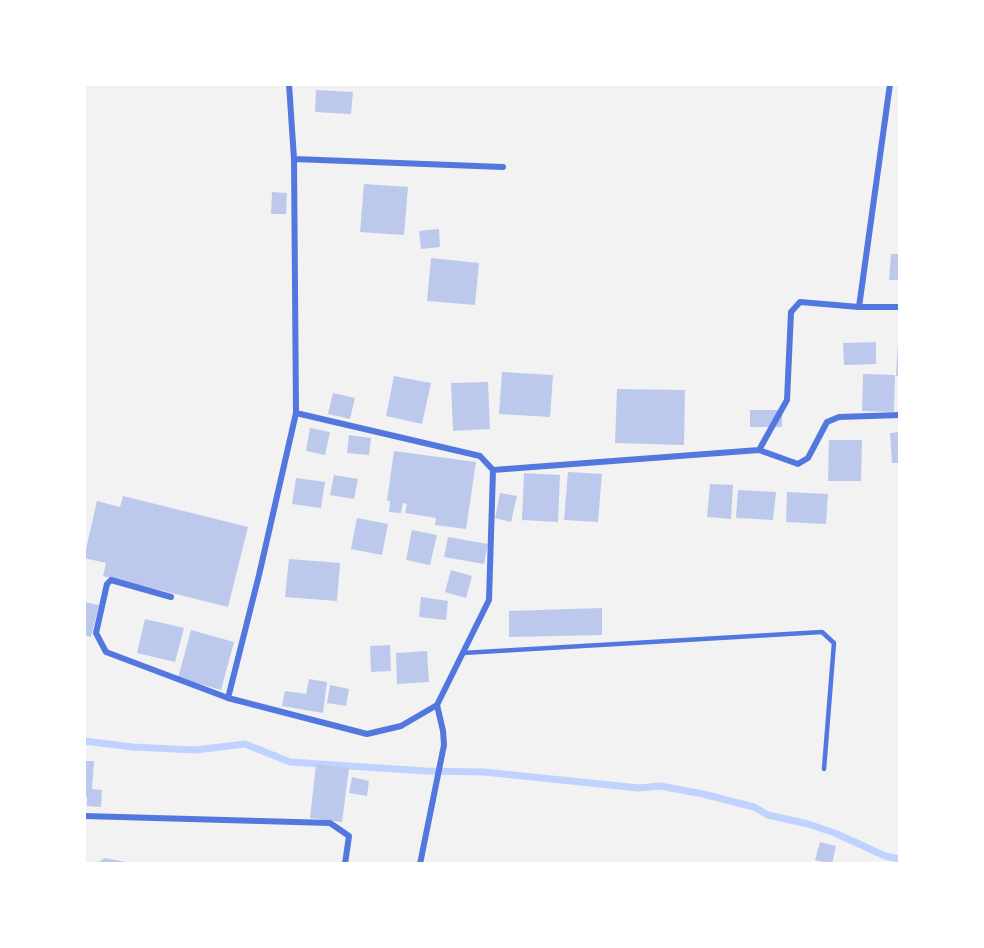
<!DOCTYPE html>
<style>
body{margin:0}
#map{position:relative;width:984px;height:948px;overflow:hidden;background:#f2f2f2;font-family:Raleway,sans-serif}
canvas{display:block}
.frame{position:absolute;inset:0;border:86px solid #fff;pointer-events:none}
</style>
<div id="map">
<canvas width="984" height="948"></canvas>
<div class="frame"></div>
</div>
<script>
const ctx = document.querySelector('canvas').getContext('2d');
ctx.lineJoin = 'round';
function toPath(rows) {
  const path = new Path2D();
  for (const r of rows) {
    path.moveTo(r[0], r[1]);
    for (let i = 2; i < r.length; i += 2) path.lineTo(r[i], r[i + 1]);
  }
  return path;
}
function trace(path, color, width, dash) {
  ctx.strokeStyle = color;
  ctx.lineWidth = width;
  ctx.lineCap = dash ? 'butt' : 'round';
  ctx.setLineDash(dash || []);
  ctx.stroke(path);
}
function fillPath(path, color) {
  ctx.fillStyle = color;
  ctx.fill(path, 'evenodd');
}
trace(toPath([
 [84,741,133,747,195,750,245,744,290,762,425,771,484,772,639,788,660,786,703,794,754,807,768,815,808,824,835,833,885,856,900,859]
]), '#bfd3fe', 7);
fillPath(toPath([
 [316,90,353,92,351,114,315,112],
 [364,184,408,187,404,235,360,232],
 [272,192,287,193,286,214,271,214],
 [439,229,440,247,421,249,419,231],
 [891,254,900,254,900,280,889,280],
 [431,258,479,263,475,305,427,301],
 [876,342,876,364,844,365,843,343],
 [898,343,900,343,900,376,896,376],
 [502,372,553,375,550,417,499,414],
 [863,374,895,375,894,412,862,411],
 [394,376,431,383,422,424,386,416],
 [488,382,490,429,453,431,451,383],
 [617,389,685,390,684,445,615,443],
 [333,393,355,398,350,419,328,414],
 [750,410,782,410,782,427,750,427],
 [310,428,330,432,325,455,306,451],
 [900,432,900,463,892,463,890,433],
 [349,435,371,438,369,455,347,453],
 [829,440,862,440,861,481,828,481],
 [394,451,476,462,466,529,435,525,436,518,405,513,407,504,403,503,401,513,389,512,390,501,387,501],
 [568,472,602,474,598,522,564,520],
 [524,473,560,475,558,522,522,520],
 [334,475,358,479,354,499,330,495],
 [296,478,325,482,321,508,292,504],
 [710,484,733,485,731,519,707,517],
 [738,490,776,492,773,520,736,518],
 [787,492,828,494,826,524,786,522],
 [500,493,517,496,511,522,495,518],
 [123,496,248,527,228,607,103,576,106,563,84,558,97,501,120,507],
 [357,518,388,524,382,555,351,549],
 [412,530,437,535,430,565,406,560],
 [448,537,488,544,484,564,444,557],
 [289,559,340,563,337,601,285,597],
 [451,570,472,576,466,598,445,592],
 [421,597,448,601,446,620,419,617],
 [84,602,99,605,91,637,84,635],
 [602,608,602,635,509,637,509,611],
 [145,619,184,628,175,662,137,653],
 [191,630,234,642,221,690,178,678],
 [390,645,391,671,371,672,370,646],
 [427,651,429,682,397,684,396,653],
 [309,679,327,682,323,713,282,706,285,691,306,694],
 [330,685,349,689,346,706,327,703],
 [84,761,94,761,92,789,102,790,101,807,87,806,87,797,84,797],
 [316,764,349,768,342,822,310,818],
 [352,777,369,781,367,796,349,793],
 [820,842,836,846,832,864,815,860],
 [105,858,131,863,131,864,95,864]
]), '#bdc9ec');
trace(toPath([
 [463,653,822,632,834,643,824,769]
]), '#5277de', 4.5);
trace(toPath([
 [294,159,503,167],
 [859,307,890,84],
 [296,413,480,456,493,470,489,600,437,705,443,731,444,745,420,864],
 [759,450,787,400,791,312,800,302,859,307,900,307],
 [493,470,759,450,798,464,808,458,827,422,839,417,900,415],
 [171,597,111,580,107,584,96,633,106,652,228,698,367,734,401,726,437,705],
 [228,698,259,575,296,413,294,159,289,84],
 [84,816,330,823,349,836,345,864]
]), '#5277de', 6);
</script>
